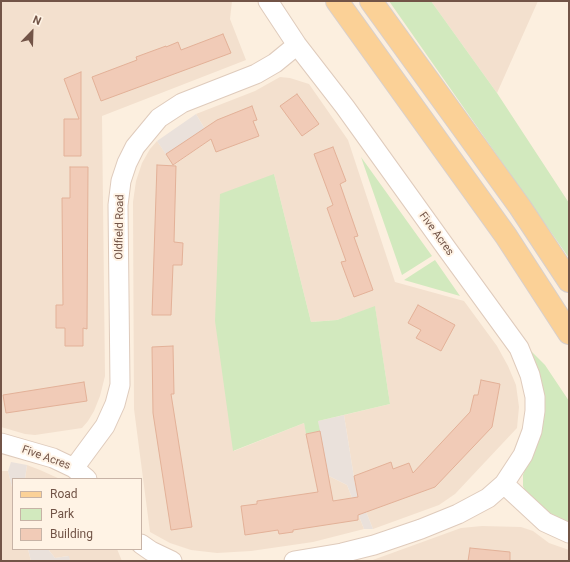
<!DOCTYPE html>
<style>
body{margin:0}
#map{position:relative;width:570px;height:562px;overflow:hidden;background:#fcefdf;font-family:Roboto,sans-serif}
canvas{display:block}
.frame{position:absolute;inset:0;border:2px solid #725447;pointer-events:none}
.legend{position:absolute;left:12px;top:478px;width:130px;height:72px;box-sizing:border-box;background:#fff3e5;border:1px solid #c7b3a6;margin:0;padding:5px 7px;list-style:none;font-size:12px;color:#725447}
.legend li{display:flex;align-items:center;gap:8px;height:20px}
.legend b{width:20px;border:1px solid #c7b3a6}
.north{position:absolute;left:12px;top:12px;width:40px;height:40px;-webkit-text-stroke:3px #fff3e5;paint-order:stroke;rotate:23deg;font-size:11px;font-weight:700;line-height:16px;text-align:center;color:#725447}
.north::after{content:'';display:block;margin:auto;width:14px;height:18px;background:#725447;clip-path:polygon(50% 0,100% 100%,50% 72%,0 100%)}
</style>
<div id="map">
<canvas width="570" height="562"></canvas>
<div class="frame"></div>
<ul class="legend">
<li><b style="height:5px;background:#fbd197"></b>Road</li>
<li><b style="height:11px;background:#d2e9be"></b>Park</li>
<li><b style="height:11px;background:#f1cbb7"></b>Building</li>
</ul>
<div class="north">N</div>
</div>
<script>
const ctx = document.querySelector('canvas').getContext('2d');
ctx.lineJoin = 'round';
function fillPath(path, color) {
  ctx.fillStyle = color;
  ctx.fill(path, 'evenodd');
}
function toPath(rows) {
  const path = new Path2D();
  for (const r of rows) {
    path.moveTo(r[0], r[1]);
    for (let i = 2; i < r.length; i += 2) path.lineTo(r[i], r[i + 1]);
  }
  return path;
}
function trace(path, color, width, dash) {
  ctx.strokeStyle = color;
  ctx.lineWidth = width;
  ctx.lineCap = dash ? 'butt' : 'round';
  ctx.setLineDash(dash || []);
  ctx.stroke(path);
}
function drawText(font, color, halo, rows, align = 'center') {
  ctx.font = font + ' Roboto,sans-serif';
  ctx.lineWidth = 4;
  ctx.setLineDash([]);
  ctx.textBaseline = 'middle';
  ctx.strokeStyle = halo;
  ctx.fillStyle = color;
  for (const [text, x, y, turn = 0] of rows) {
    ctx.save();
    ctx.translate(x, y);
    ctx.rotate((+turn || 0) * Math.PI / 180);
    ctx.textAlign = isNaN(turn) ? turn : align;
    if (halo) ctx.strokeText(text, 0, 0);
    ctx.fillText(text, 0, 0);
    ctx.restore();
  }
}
fillPath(toPath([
 [1,1,232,1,230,19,246,60,102,116,105,376,100,396,94,411,88,421,82,428,35,435,25,434,1,427],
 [431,1,538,1,497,93],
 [280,77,290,78,309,84,348,140,395,282,464,301,497,346,508,366,516,385,519,407,517,428,455,494,439,505,373,529,355,484,344,415,390,404,375,307,337,320,311,322,274,174,234,451,304,423,316,478,329,476,347,485,364,529,313,542,251,551,217,553,191,550,170,543,150,532,134,409,133,202,136,181,142,163,150,149,157,141,174,165,211,139,196,114,255,91],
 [27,465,40,470,60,479,25,479],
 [1,471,8,471,13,491,13,549,28,549,31,561,1,561],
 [482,526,521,527,533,531,549,543,569,550,569,561,370,561,461,528],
 [48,549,117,549,122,561,70,561,68,556,55,558]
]), '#f3e0ce');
fillPath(toPath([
 [196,114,211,139,173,165,157,141],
 [344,415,355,484,373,529,364,529,347,485,329,476,315,479,306,434,319,431,318,421],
 [11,462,27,465,25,479,13,479,13,491,8,471],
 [28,549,48,549,55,558,69,556,70,561,31,561]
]), '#eae1db');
fillPath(toPath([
 [389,1,431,1,497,93,569,203,569,258],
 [361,157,432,256,402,275],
 [274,174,311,322,337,320,375,306,390,404,318,421,320,431,306,434,304,423,233,451,215,321,220,194],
 [435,260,460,296,404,280],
 [526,346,545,365,569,401,569,528,528,498,523,486,523,475,532,452]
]), '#d2e9be');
const building = toPath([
 [223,34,231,53,101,101,92,77,137,60,136,57,166,46,166,47,178,42,181,50,223,34],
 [81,72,81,156,64,156,64,119,79,119,64,79,81,72],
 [297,94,319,124,302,136,280,106,297,94],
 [252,106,257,120,253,121,259,136,216,152,211,139,173,165,166,154,217,120,252,106],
 [333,147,346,181,340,184,358,236,354,237,373,290,354,297,341,262,346,261,327,208,333,205,314,154,333,147],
 [157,165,176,166,174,242,183,243,182,265,173,265,171,315,152,315,157,165],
 [70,167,88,167,87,329,83,328,83,346,65,346,65,328,56,328,56,305,63,305,62,198,70,198,70,167],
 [418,305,455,325,441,351,416,338,421,330,408,323,418,305],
 [173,346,174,394,171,394,192,527,171,530,153,413,152,347,173,346],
 [481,380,500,384,492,427,435,487,358,515,358,520,293,530,293,532,279,534,278,530,245,535,241,506,257,504,257,501,318,492,306,434,320,431,333,501,358,497,354,476,391,462,393,469,409,463,413,473,470,412,474,395,478,395,481,380],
 [84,382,87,401,6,413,3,395,84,382],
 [470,548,510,552,510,561,468,561,470,548]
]);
fillPath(building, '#f1cbb7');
trace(building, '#e3b198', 1);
const street = toPath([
 [268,1,297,45,345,107,447,249,519,348,530,375,535,397,535,411,532,431,523,455,504,484,488,498,458,514,421,529,374,545,342,553,294,561],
 [1,443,53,458,74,468,87,479],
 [74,468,105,426,115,404,120,385,118,205,121,181,127,163,135,147,159,118,182,103,256,74,275,63,297,45],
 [504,484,545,522,569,533],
 [141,544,151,551,172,561]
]);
const primary = toPath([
 [337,1,506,236,569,333],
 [371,1,520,207,569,281]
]);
trace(street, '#dfcbbc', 21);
trace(primary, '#d8cfcb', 24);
trace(street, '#fff', 19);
trace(primary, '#fbd197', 22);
drawText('11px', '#725447', '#fff3e5', [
 ["Oldfield Road",120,227,-89],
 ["Five Acres",436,234,54],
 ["Five Acres",46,458,20]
]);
</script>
